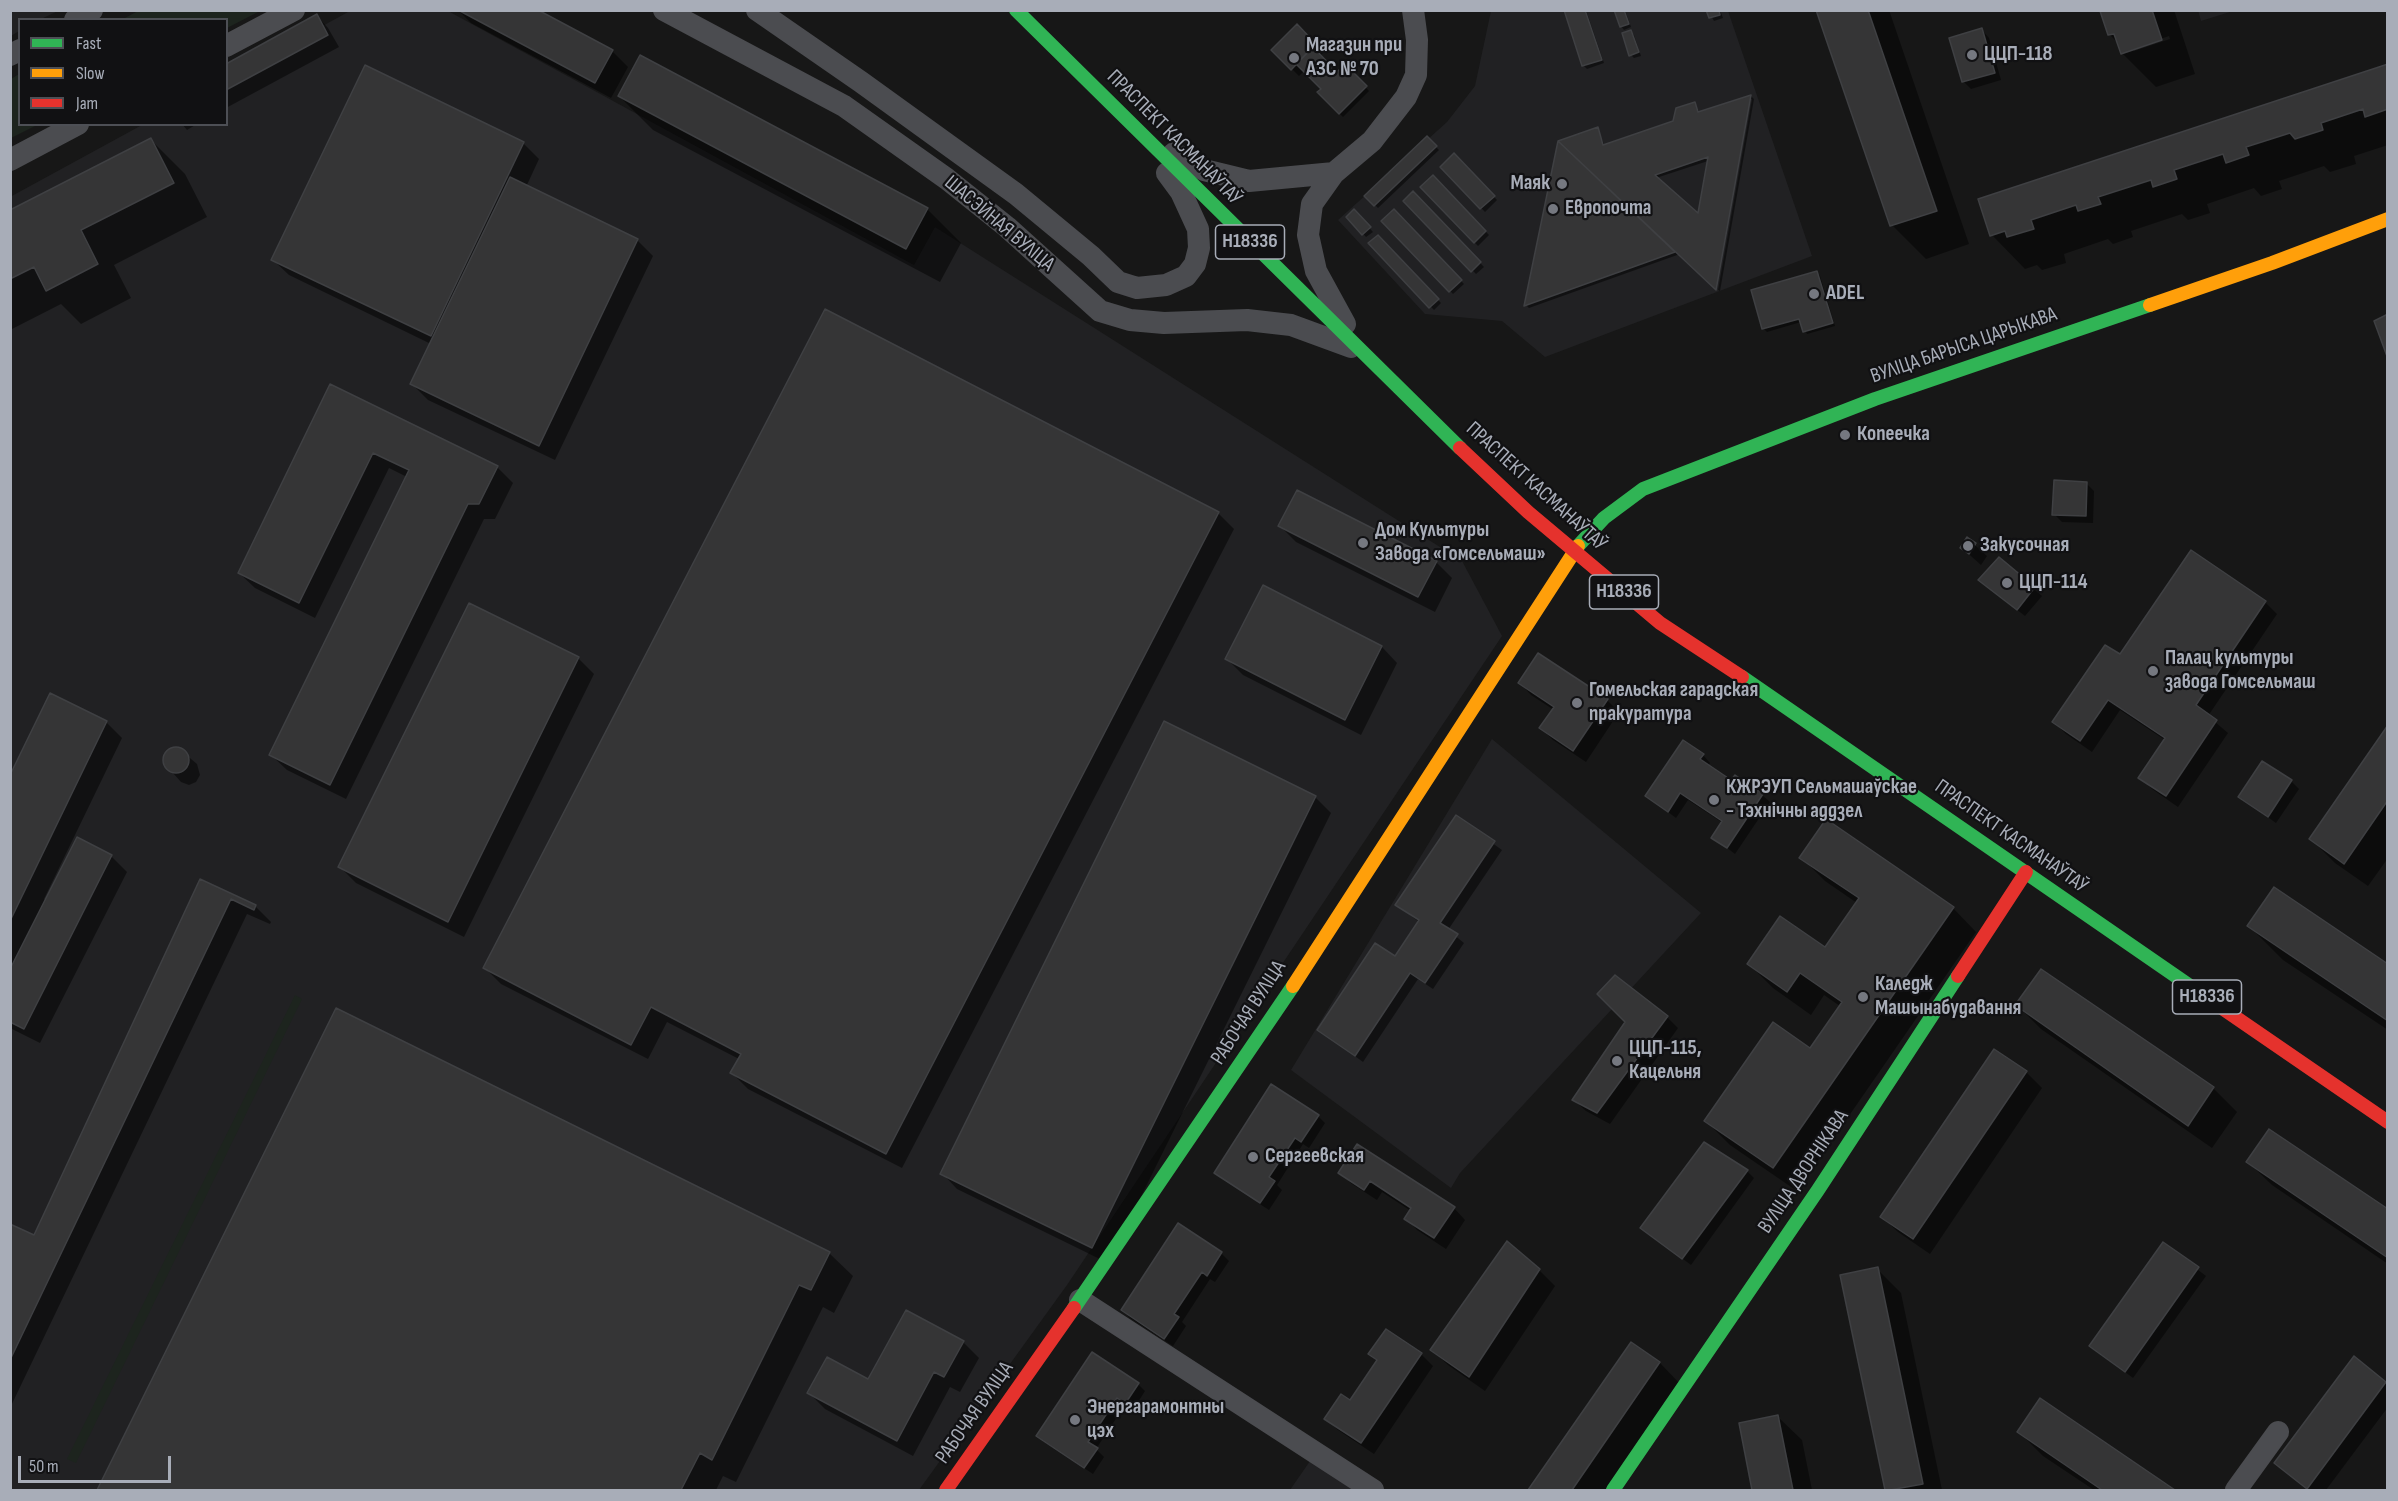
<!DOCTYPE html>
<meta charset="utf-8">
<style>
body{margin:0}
#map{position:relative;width:2398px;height:1501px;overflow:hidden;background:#171717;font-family:"Sofia Sans Condensed",sans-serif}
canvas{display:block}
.frame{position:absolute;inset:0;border:12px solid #a8adb8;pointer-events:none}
.legend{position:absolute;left:18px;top:18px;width:210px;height:108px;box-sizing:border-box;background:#111113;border:2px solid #4d4f55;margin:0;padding:8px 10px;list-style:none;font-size:18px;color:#a8adb8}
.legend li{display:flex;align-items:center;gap:12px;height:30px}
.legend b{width:30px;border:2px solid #4d4f55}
.scale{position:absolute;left:18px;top:1456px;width:153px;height:27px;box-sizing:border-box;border:3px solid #a8adb8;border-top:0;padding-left:8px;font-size:18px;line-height:21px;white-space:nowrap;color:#a8adb8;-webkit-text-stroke:4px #111113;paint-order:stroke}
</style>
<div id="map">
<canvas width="2398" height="1501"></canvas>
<div class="frame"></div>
<ul class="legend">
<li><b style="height:8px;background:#30b455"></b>Fast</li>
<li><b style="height:8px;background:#ff9f0a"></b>Slow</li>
<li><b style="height:8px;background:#e5322d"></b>Jam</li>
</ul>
<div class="scale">50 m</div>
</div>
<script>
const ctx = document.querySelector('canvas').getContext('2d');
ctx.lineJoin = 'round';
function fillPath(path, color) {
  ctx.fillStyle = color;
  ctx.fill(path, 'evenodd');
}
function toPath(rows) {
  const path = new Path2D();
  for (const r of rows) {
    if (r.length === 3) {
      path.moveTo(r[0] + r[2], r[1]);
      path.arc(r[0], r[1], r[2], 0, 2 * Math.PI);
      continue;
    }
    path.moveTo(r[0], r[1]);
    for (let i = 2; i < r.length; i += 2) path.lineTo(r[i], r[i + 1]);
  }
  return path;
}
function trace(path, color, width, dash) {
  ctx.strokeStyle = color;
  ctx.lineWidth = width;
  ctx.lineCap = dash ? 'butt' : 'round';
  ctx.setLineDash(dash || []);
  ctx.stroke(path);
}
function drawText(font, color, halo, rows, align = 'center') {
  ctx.font = font + ' "Sofia Sans Condensed",sans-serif';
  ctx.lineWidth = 4.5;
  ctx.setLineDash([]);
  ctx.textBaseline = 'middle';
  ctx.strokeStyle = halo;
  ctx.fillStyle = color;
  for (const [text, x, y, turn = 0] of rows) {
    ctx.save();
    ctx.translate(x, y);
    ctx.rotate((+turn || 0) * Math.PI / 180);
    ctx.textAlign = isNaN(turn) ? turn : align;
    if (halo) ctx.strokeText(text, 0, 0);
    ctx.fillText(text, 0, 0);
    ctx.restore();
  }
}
fillPath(toPath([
 [11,10,58,10,58,11,41,19,20,20,19,31,11,36],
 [2198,10,2232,10,2233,11,2201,21],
 [350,11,448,11,914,265,935,227,1462,561,1502,636,1067,1285,919,1490,11,1490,10,197,142,125,226,124,227,78],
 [1491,11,1728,11,1812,256,1545,357,1502,321,1425,314,1338,220,1447,122,1475,86],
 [1492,739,1701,913,1460,1173,1451,1188,1291,1070],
 [1310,1461,1354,1490,1290,1490]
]), '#212123');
fillPath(toPath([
 [140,10,260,10,260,11,227,28,226,20,123,19],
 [19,74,20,124,37,125,11,138,11,79],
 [295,995,302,999,76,1463,67,1459]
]), '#1d241e');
fillPath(toPath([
 [458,10,535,10,612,51,628,67,611,98,471,23],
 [1565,10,1586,10,1604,63,1587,69,1583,65],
 [1616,10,1625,10,1631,27,1624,30,1621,26],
 [1708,10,1720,10,1723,18,1714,21],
 [1818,10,1889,10,1969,244,1926,259,1892,225],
 [2107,10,2174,10,2195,74,2156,87,2122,53,2119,44,2110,35,2102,12],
 [2169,36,2170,39,2134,51,2134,48],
 [317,16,328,28,339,47,226,108,226,65],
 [1297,27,1323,53,1320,56,1337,74,1345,66,1369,91,1343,117,1319,93,1323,89,1305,70,1299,76,1273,50],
 [1982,30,1989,38,2001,80,1971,89,1963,81],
 [1631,32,1634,35,1641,56,1634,58,1631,55],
 [2388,66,2388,145,2354,156,2356,164,2330,172,2324,166,2279,181,2282,189,2261,196,2254,188,2207,204,2210,213,2188,220,2182,214,2131,231,2133,237,2113,244,2108,239,2064,254,2066,263,2042,270,2037,265,2025,269,1992,235],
 [619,96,927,209,961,243,940,282,653,130],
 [1751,96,1754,99,1720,291,1718,290,1752,99,1749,99,1715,287,1680,254,1529,308,1526,305,1559,142,1597,129,1605,146,1674,122,1678,109,1694,104,1700,113],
 [1708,161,1699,216,1656,178],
 [182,124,197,124,187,130],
 [1427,138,1439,150,1378,208,1366,196],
 [151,140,185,174,207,217,114,265,131,298,81,324,61,304,10,330,10,212],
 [523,143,539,159,526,187,637,240,653,256,555,460,428,400,412,384,431,344,289,275,273,260],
 [1454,155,1497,200,1485,212,1442,167],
 [1433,177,1489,235,1478,246,1422,188],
 [1413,194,1484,267,1476,274,1405,201],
 [1354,211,1373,232,1366,237,1348,217],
 [1394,211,1464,284,1453,294,1383,221],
 [1378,237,1441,303,1434,310,1371,243],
 [1817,272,1820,276,1835,326,1807,334,1801,322,1767,332,1764,329,1752,291],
 [331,386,497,467,513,483,495,519,484,519,346,799,287,770,271,755,407,477,389,468,315,618,255,588,239,573],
 [2087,484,2094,491,2093,523,2062,522,2054,514],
 [1218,513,1234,529,902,1168,748,1089,732,1073,739,1059,667,1022,648,1059,501,984,485,968],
 [1280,526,1436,562,1452,578,1435,612,1296,542],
 [1968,539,1987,556,1981,565,1962,548],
 [2191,552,2265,602,2277,614,2208,716,2228,733,2178,807,2152,789,2140,777,2165,740,2120,710,2092,752,2066,734,2054,722,2120,657],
 [1999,559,2042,596,2025,616,1988,587],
 [1263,587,1382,647,1397,663,1361,735,1243,675,1227,659],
 [1538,655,1607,700,1619,712,1586,762,1553,740,1541,728,1554,710,1531,695,1520,683],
 [578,658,594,674,464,937,356,883,340,867],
 [106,722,122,738,44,899,47,901,111,856,127,872,40,1043,10,1028,10,779],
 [2388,728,2388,858,2368,886,2335,863,2311,839],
 [178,748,197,764,200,775,196,782,189,785,181,782,164,763,167,752],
 [1703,755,1710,763,1708,766,1732,782,1762,795,1770,802,1735,854,1713,837,1723,823,1688,800,1676,818,1647,796],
 [2291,781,2299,789,2276,823,2240,797],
 [1315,797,1331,813,1108,1263,957,1189,942,1173],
 [1456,817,1502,850,1448,930,1464,943,1433,989,1418,979,1363,1062,1319,1030,1395,958,1419,922,1397,905],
 [1801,857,1953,908,1976,932,1797,1191,1730,1145,1706,1121,1810,1050,1840,1006,1824,995,1811,1015,1773,988,1749,964,1825,949,1857,903,1825,881],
 [201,881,255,906,271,922,270,924,247,914,10,1408,10,1225,34,1237],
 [2249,926,2388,966,2388,1030,2283,960],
 [2017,1005,2213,1088,2237,1112,2212,1148,2041,1029],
 [337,1010,829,1253,853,1276,834,1313,823,1307,736,1482,723,1476,716,1490,99,1490],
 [1667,1017,1678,1028,1610,1124,1586,1111,1574,1100],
 [1995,1051,2026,1072,2042,1088,1930,1254,1898,1232,1882,1217],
 [1318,1116,1325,1123,1309,1148,1303,1144,1277,1185,1282,1190,1269,1210,1223,1180,1215,1173],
 [1358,1146,1454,1208,1465,1220,1446,1249,1417,1230,1406,1218,1411,1211,1382,1192,1377,1200,1352,1184,1340,1173],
 [2248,1162,2388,1211,2388,1264,2272,1185],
 [1747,1171,1754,1178,1691,1265,1642,1228],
 [1179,1226,1222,1254,1229,1261,1215,1282,1210,1279,1182,1322,1186,1326,1173,1346,1130,1318,1123,1310],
 [2164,1244,2206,1276,2133,1378,2091,1346],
 [1877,1269,1901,1293,1942,1490,1886,1490,1842,1276],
 [1539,1270,1555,1286,1485,1391,1448,1365,1432,1350],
 [963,1342,979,1358,960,1392,950,1387,913,1456,825,1409,809,1393,869,1381],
 [1631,1344,1660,1363,1683,1387,1611,1490,1530,1490],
 [1370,1354,1421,1354,1433,1366,1374,1454,1338,1430,1326,1419,1351,1402,1378,1362],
 [2385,1383,2388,1386,2388,1407,2326,1490,2308,1490,2276,1462],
 [1138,1384,1145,1391,1133,1410,1125,1405,1096,1449,1104,1457,1093,1474,1046,1443,1038,1436],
 [2041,1401,2172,1490,2094,1490,2043,1456,2019,1432],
 [1778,1417,1802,1440,1812,1490,1754,1490,1740,1424]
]), '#0007');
const building = toPath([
 [458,10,538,10,613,50,595,83,458,10],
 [1564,10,1585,10,1602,60,1582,66,1564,10],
 [1614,10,1624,10,1629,24,1620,27,1614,10],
 [1706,10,1719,10,1720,15,1709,18,1706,10],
 [1816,10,1868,10,1937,211,1890,226,1816,10],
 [2152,10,2162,40,2121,54,2114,34,2108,35,2100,11,2152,10],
 [317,14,328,35,226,90,226,64,317,14],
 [1297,24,1316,44,1291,70,1271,50,1297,24],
 [1982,28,1995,73,1962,82,1949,38,1982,28],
 [1631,30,1639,52,1629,56,1622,33,1631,30],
 [1313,47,1337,72,1345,64,1367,86,1339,114,1317,92,1321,89,1296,64,1313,47],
 [640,55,928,208,906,249,618,96,640,55],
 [2388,64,2388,109,2365,117,2363,109,2321,123,2323,130,2295,139,2290,133,2246,147,2249,155,2226,163,2223,154,2174,170,2177,179,2153,187,2151,180,2098,197,2101,204,2078,211,2076,205,2031,220,2034,229,2007,237,2005,231,1990,236,1978,199,2388,64],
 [365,65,524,142,431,336,271,260,365,65],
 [1751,95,1716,290,1558,141,1598,127,1603,145,1673,121,1676,108,1695,102,1698,112,1751,95],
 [1708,157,1698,213,1655,175,1708,157],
 [1427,136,1437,146,1374,206,1364,196,1427,136],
 [151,138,174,183,81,230,98,264,46,291,34,267,10,279,10,210,151,138],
 [1558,141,1675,252,1524,306,1558,141],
 [1454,153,1495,196,1480,209,1440,167,1454,153],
 [1433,175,1486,231,1474,243,1420,187,1433,175],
 [510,177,638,239,539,446,410,384,510,177],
 [1413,191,1481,262,1471,272,1403,201,1413,191],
 [1354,209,1371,227,1362,235,1346,217,1354,209],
 [1394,209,1462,280,1449,292,1381,221,1394,209],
 [1378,235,1439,299,1429,308,1368,243,1378,235],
 [1817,271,1833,323,1803,332,1799,319,1762,329,1751,290,1817,271],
 [825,309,1219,512,886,1154,730,1073,741,1054,651,1007,631,1045,483,968,825,309],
 [2388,314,2388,359,2374,321,2388,314],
 [330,384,498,466,479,504,468,504,330,785,269,755,409,470,373,453,299,603,238,573,330,384],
 [2054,480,2087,482,2086,516,2052,515,2054,480],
 [1297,490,1437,561,1418,597,1278,526,1297,490],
 [1967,537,1976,543,1969,554,1960,548,1967,537],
 [2191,550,2266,601,2196,705,2217,720,2166,796,2138,778,2165,738,2108,700,2080,741,2052,722,2105,645,2120,654,2191,550],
 [1999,557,2035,587,2017,610,1978,580,1999,557],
 [1263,585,1382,646,1345,720,1225,659,1263,585],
 [469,603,579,657,448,922,338,867,469,603],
 [1538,653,1608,699,1573,751,1539,728,1554,707,1518,683,1538,653],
 [50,693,107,721,10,921,10,775,50,693],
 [1164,721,1316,796,1092,1248,940,1174,1164,721],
 [2388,725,2388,800,2344,864,2309,839,2388,725],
 [1683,740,1704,754,1700,759,1731,780,1735,775,1763,794,1727,848,1711,838,1722,821,1680,793,1668,812,1645,796,1683,740],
 [176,760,13],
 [2262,761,2292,780,2268,817,2238,797,2262,761],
 [1456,815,1495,841,1440,923,1458,934,1425,983,1410,973,1355,1056,1317,1030,1375,943,1395,956,1419,920,1395,905,1456,815],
 [1826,819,1954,907,1773,1168,1704,1121,1773,1022,1810,1048,1842,1002,1800,973,1787,992,1747,964,1780,916,1825,947,1859,898,1799,858,1826,819],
 [77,837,112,855,24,1029,10,1022,10,969,77,837],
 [200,879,256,905,254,910,231,899,10,1360,10,1224,34,1235,200,879],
 [2274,887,2388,964,2388,1021,2247,926,2274,887],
 [2041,969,2214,1087,2188,1126,2015,1005,2041,969],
 [1615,975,1668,1016,1597,1113,1572,1100,1625,1022,1597,994,1615,975],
 [336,1008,830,1252,811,1290,799,1285,712,1460,700,1453,681,1490,97,1490,336,1008],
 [1994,1049,2027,1071,1913,1239,1880,1217,1994,1049],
 [1271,1084,1319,1115,1301,1142,1295,1138,1269,1177,1275,1181,1260,1203,1214,1173,1271,1084],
 [2269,1129,2388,1209,2388,1258,2246,1162,2269,1129],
 [1704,1142,1748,1170,1682,1259,1640,1228,1704,1142],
 [1357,1144,1455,1207,1434,1238,1404,1219,1411,1208,1370,1181,1364,1190,1338,1173,1357,1144],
 [1178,1223,1222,1252,1207,1276,1202,1272,1174,1314,1179,1317,1164,1339,1121,1310,1178,1223],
 [1507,1241,1540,1269,1469,1377,1430,1350,1507,1241],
 [2163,1242,2199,1267,2125,1372,2089,1346,2163,1242],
 [1878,1267,1923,1484,1890,1490,1885,1490,1840,1275,1878,1267],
 [906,1310,964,1341,944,1377,934,1372,897,1441,807,1393,827,1357,868,1379,906,1310],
 [1386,1329,1422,1353,1361,1443,1324,1419,1341,1394,1350,1400,1377,1360,1368,1354,1386,1329],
 [1631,1342,1660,1362,1572,1490,1528,1490,1631,1342],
 [1092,1352,1139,1383,1125,1404,1117,1398,1088,1442,1098,1448,1084,1468,1036,1436,1092,1352],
 [2354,1356,2386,1382,2307,1489,2274,1463,2354,1356],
 [2040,1398,2175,1490,2102,1490,2017,1432,2040,1398],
 [1778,1415,1793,1490,1752,1490,1739,1423,1778,1415]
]);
fillPath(building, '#353536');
trace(building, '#3f4043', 1.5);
trace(toPath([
 [664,10,844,106,947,179,1007,227,1100,311,1130,320,1164,323,1247,320,1291,325,1351,347],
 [757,10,861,82,1016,194,1091,256,1118,282,1137,288,1166,285,1186,276,1195,264,1199,248,1198,229,1181,192,1167,173],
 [75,20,92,10],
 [226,46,294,10],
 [10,55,20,50],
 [1174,153,1204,170,1249,181,1334,173],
 [10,160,78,124],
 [1345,324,1316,271,1308,235,1312,204,1334,173,1372,141,1406,97,1416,75,1417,40,1413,10],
 [1080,1300,1373,1490],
 [2236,1490,2278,1432]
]), '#4b4c50', 22);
trace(toPath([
 [1016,10,1460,448],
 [1578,546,1604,518,1643,489,1875,399,2150,305],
 [1742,677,2206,997],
 [1074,1308,1293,986],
 [1613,1490,1818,1190,1958,976]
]), '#30b455', 14);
trace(toPath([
 [2150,305,2272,263,2388,219],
 [1293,986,1578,546]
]), '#ff9f0a', 14);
trace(toPath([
 [1460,448,1528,512,1660,623,1742,677],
 [1958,976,2026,872],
 [2206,997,2388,1122],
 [946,1490,1074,1308]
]), '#e5322d', 14);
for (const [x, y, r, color] of [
 [1972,55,6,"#757880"],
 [1294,58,6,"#757880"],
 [1562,184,6,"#757880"],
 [1553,209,6,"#757880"],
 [1814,294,6,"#757880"],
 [1845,435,6,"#757880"],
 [1363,543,6,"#757880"],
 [1968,546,6,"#757880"],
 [2007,583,6,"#757880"],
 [2153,671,6,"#757880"],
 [1577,703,6,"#757880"],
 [1714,800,6,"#757880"],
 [1863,997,6,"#757880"],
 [1617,1061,6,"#757880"],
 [1253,1157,6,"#757880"],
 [1075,1420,6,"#757880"]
]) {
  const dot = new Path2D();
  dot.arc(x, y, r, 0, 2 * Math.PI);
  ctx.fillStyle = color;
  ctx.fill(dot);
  trace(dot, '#111113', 2);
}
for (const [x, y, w] of [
 [1250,242,69],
 [1624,592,69],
 [2207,997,69]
]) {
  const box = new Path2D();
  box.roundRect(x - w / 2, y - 17, w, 34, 4.5);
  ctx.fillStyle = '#111113';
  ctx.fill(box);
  trace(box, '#a8adb8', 1.5);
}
drawText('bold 20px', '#a8adb8', null, [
 ["Н18336",1250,242],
 ["Н18336",1624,592],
 ["Н18336",2207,997]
]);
drawText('bold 21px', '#a8adb8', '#111113', [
 ["Магазин при",1306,46],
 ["АЗС № 70",1306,70],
 ["ЦЦП-118",1984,55],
 ["Маяк",1550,184,"right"],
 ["Европочта",1565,209],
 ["ADEL",1826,294],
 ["Копеечка",1857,435],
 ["Дом Культуры",1375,531],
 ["Завода «Гомсельмаш»",1375,555],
 ["Закусочная",1980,546],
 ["ЦЦП-114",2019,583],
 ["Палац культуры",2165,659],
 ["завода Гомсельмаш",2165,683],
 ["Гомельская гарадская",1589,691],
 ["пракуратура",1589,715],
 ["КЖРЭУП Сельмашаўскае",1726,788],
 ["- Тэхнічны аддзел",1726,812],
 ["Каледж",1875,985],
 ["Машынабудавання",1875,1009],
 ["ЦЦП-115,",1629,1049],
 ["Кацельня",1629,1073],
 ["Сергеевская",1265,1157],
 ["Энергарамонтны",1087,1408],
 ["цэх",1087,1432]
], 'left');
drawText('21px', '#a8adb8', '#111113', [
 ["ПРАСПЕКТ КАСМАНАЎТАЎ",1174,138,45],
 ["ШАСЭЙНАЯ ВУЛІЦА",999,224,40],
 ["ВУЛІЦА БАРЫСА ЦАРЫКАВА",1964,346,-19],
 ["ПРАСПЕКТ КАСМАНАЎТАЎ",1536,487,42],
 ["ПРАСПЕКТ КАСМАНАЎТАЎ",2011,837,35],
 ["РАБОЧАЯ ВУЛІЦА",1249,1013,-57],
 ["ВУЛІЦА ДВОРНІКАВА",1804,1172,-56],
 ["РАБОЧАЯ ВУЛІЦА",975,1413,-55]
]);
</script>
